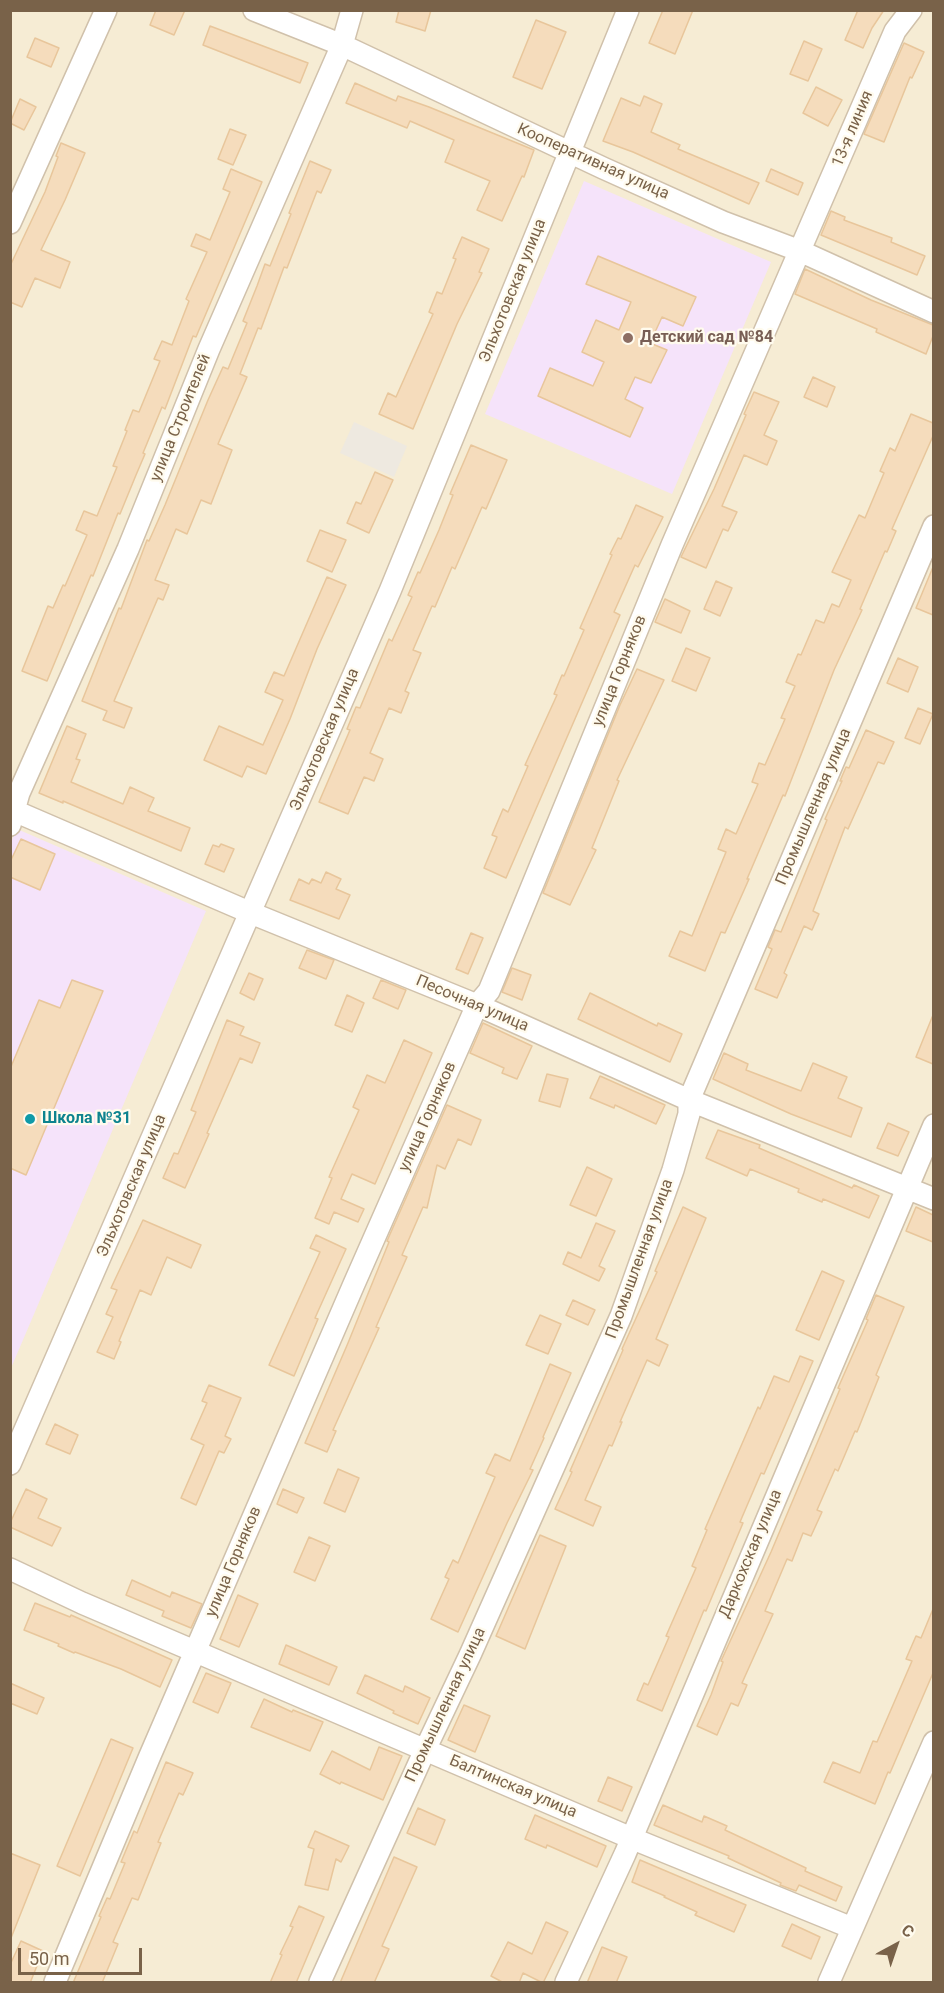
<!DOCTYPE html>
<meta charset="utf-8">
<style>
body{margin:0}
#map{position:relative;width:944px;height:1993px;overflow:hidden;background:#fdf8e6;font-family:Roboto,sans-serif}
canvas{display:block}
.frame{position:absolute;inset:0;border:12px solid #796249;pointer-events:none}
.north{position:absolute;left:866px;top:1915px;width:60px;height:60px;-webkit-text-stroke:4px #fffbee;paint-order:stroke;rotate:40deg;font-size:16px;font-weight:700;line-height:24px;text-align:center;color:#796249}
.north::after{content:'';display:block;margin:auto;width:21px;height:27px;background:#796249;clip-path:polygon(50% 0,100% 100%,50% 72%,0 100%)}
.scale{position:absolute;left:18px;top:1948px;width:124px;height:27px;box-sizing:border-box;border:3px solid #796249;border-top:0;padding-left:8px;font-size:18px;line-height:21px;white-space:nowrap;color:#796249;-webkit-text-stroke:4px #fffbee;paint-order:stroke}
</style>
<div id="map">
<canvas width="944" height="1993"></canvas>
<div class="frame"></div>
<div class="north">С</div>
<div class="scale">50 m</div>
</div>
<script>
const ctx = document.querySelector('canvas').getContext('2d');
ctx.lineJoin = 'round';
function fillPath(path, color) {
  ctx.fillStyle = color;
  ctx.fill(path, 'evenodd');
}
function toPath(rows) {
  const path = new Path2D();
  for (const r of rows) {
    path.moveTo(r[0], r[1]);
    for (let i = 2; i < r.length; i += 2) path.lineTo(r[i], r[i + 1]);
  }
  return path;
}
function trace(path, color, width, dash) {
  ctx.strokeStyle = color;
  ctx.lineWidth = width;
  ctx.lineCap = dash ? 'butt' : 'round';
  ctx.setLineDash(dash || []);
  ctx.stroke(path);
}
function drawText(font, color, halo, rows, align = 'center') {
  ctx.font = font + ' Roboto,sans-serif';
  ctx.lineWidth = 4.5;
  ctx.setLineDash([]);
  ctx.textBaseline = 'middle';
  ctx.strokeStyle = halo;
  ctx.fillStyle = color;
  for (const [text, x, y, turn = 0] of rows) {
    ctx.save();
    ctx.translate(x, y);
    ctx.rotate((+turn || 0) * Math.PI / 180);
    ctx.textAlign = isNaN(turn) ? turn : align;
    if (halo) ctx.strokeText(text, 0, 0);
    ctx.fillText(text, 0, 0);
    ctx.restore();
  }
}
fillPath(toPath([
 [11,11,933,11,933,1982,11,1982]
]), '#f6ecd4');
fillPath(toPath([
 [354,422,407,446,394,477,340,453]
]), '#eee9e0');
fillPath(toPath([
 [584,181,771,262,672,494,485,414],
 [17,829,206,911,11,1368,10,844]
]), '#f5e3fa');
const building = toPath([
 [156,10,185,10,174,35,150,25,156,10],
 [399,10,431,10,425,31,396,22,399,10],
 [663,10,693,10,675,54,649,43,663,10],
 [858,10,884,10,872,28,863,48,845,40,858,10],
 [536,20,566,32,542,89,513,77,536,20],
 [210,26,308,63,300,83,203,45,210,26],
 [35,38,59,48,51,67,27,57,35,38],
 [804,41,822,49,808,81,790,74,804,41],
 [904,43,924,52,912,78,910,77,884,142,864,134,904,43],
 [355,83,396,101,398,96,429,107,534,150,524,177,522,176,502,221,477,210,490,181,445,162,454,140,410,121,407,128,346,103,355,83],
 [816,87,842,100,828,126,803,113,816,87],
 [644,96,662,104,651,132,680,145,678,149,759,183,749,204,633,152,603,141,621,98,640,106,644,96],
 [20,99,36,107,24,130,10,123,20,99],
 [230,129,246,135,233,165,218,159,230,129],
 [61,143,85,153,65,200,41,250,70,262,60,288,35,278,22,307,10,302,10,266,45,192,58,157,56,156,61,143],
 [310,161,331,170,321,193,317,191,287,268,284,267,261,329,258,328,240,374,247,377,218,444,232,450,211,504,201,500,187,534,176,529,155,580,169,585,163,600,158,598,114,701,132,708,124,728,103,720,107,711,82,701,119,608,121,609,147,540,149,541,165,505,208,400,223,367,228,369,247,323,243,321,257,286,265,264,270,266,291,214,289,213,310,161],
 [231,169,262,182,196,337,193,336,165,409,162,407,143,453,145,454,136,475,120,514,118,513,93,576,91,575,47,681,22,671,48,606,53,608,63,585,65,586,87,535,76,530,84,511,97,516,117,467,113,466,127,431,125,430,133,410,139,412,160,361,154,359,162,341,172,345,189,301,186,299,207,252,191,246,196,234,210,240,230,192,223,189,231,169],
 [771,169,803,183,798,195,766,181,771,169],
 [831,211,845,217,844,220,892,238,891,242,925,256,917,275,821,235,831,211],
 [462,237,489,249,479,272,482,273,457,324,413,429,379,414,388,393,396,397,433,314,429,312,437,292,442,294,456,259,453,258,462,237],
 [598,256,696,297,683,326,662,317,650,343,667,350,651,383,635,377,625,399,643,408,630,437,538,396,550,368,593,386,604,362,582,352,596,320,619,330,631,302,586,284,598,256],
 [805,269,871,300,933,325,933,336,926,354,876,332,877,329,795,294,805,269],
 [813,377,835,387,827,407,804,397,813,377],
 [754,392,779,402,764,435,777,441,767,465,744,455,722,506,737,512,728,531,723,529,706,568,681,557,714,489,746,415,744,414,754,392],
 [911,414,933,423,933,436,892,529,896,531,887,552,885,551,860,609,862,610,834,670,785,796,783,795,747,879,749,879,725,933,721,932,705,971,669,956,680,931,692,936,726,852,718,849,726,829,736,834,758,784,752,782,759,763,765,765,785,719,781,718,795,686,786,682,798,654,801,655,816,620,824,623,832,604,839,607,851,580,832,572,859,515,865,518,884,473,880,471,890,448,895,451,911,414],
 [471,445,507,460,486,509,482,507,455,569,452,567,435,607,432,606,413,650,421,653,405,691,409,693,401,713,389,708,370,753,383,759,374,781,364,777,348,814,319,802,350,730,347,729,356,707,360,708,389,639,392,641,412,597,408,595,418,572,420,573,439,530,453,495,450,494,471,445],
 [375,472,393,480,369,533,347,523,356,502,361,504,375,472],
 [636,505,663,517,638,567,635,565,614,612,620,615,506,878,484,868,497,837,492,835,503,809,508,812,528,766,525,765,557,695,554,694,562,675,564,676,584,630,580,628,612,555,610,554,618,538,621,539,636,505],
 [320,530,346,540,332,572,307,561,320,530],
 [933,567,933,615,916,608,933,567],
 [327,577,346,585,317,649,290,719,266,774,247,766,242,777,204,760,219,726,263,745,283,700,265,692,274,672,284,676,327,577],
 [716,581,732,588,720,616,704,609,716,581],
 [665,599,690,611,681,633,655,622,665,599],
 [686,648,710,658,696,691,672,681,686,648],
 [898,658,918,667,908,692,887,683,898,658],
 [637,669,664,680,617,780,619,781,592,848,596,850,570,905,543,893,620,705,637,669],
 [918,708,933,714,920,744,905,738,918,708],
 [67,726,86,734,76,759,80,760,71,782,123,804,130,787,154,798,148,811,190,828,181,851,63,801,63,803,39,793,67,726],
 [866,730,894,742,884,764,878,762,848,829,845,827,813,911,819,914,812,930,804,926,784,973,787,975,777,998,755,989,772,949,768,947,775,930,781,932,827,820,825,819,842,781,840,781,846,767,849,768,866,730],
 [21,839,55,854,40,890,10,877,10,862,21,839],
 [221,844,234,849,224,872,205,864,213,845,219,847,221,844],
 [326,872,341,879,336,889,350,895,339,919,290,900,299,879,309,884,312,879,321,883,326,872],
 [471,933,483,938,468,974,456,969,471,933],
 [307,950,334,960,326,979,299,968,307,950],
 [512,968,531,975,522,1000,502,992,512,968],
 [249,973,263,979,254,1000,240,993,249,973],
 [72,980,103,991,26,1175,10,1168,10,1069,39,1000,60,1008,72,980],
 [381,980,406,990,398,1009,373,998,381,980],
 [590,993,657,1026,658,1023,682,1034,670,1062,578,1019,590,993],
 [347,995,364,1003,352,1032,335,1025,347,995],
 [933,1015,933,1064,916,1057,933,1015],
 [227,1020,244,1027,240,1035,260,1043,252,1063,240,1058,207,1133,209,1134,185,1188,163,1178,174,1153,178,1154,196,1112,191,1110,227,1020],
 [483,1023,532,1046,517,1079,502,1073,504,1068,470,1053,483,1023],
 [404,1040,432,1053,375,1184,352,1174,341,1199,364,1209,358,1222,334,1212,329,1224,315,1218,332,1178,329,1177,359,1110,353,1107,367,1075,385,1083,404,1040],
 [724,1053,748,1064,746,1070,801,1091,813,1063,847,1077,838,1098,862,1108,851,1137,791,1114,713,1079,724,1053],
 [547,1074,568,1079,560,1107,539,1101,547,1074],
 [600,1076,665,1105,656,1124,615,1105,614,1108,590,1098,600,1076],
 [447,1105,481,1120,471,1145,458,1139,445,1169,437,1165,427,1208,423,1207,402,1255,407,1257,376,1327,379,1328,333,1430,336,1431,327,1452,305,1443,348,1343,389,1242,387,1241,447,1105],
 [888,1123,909,1132,898,1156,877,1148,888,1123],
 [718,1130,760,1145,759,1148,852,1188,854,1185,879,1196,869,1218,823,1199,822,1202,798,1192,799,1189,750,1169,747,1176,706,1158,718,1130],
 [587,1167,612,1179,596,1216,570,1205,587,1167],
 [683,1207,706,1218,656,1339,668,1345,659,1366,647,1360,620,1422,622,1422,612,1446,609,1445,585,1500,601,1507,593,1526,555,1509,572,1472,570,1471,623,1350,622,1349,657,1272,655,1271,683,1207],
 [916,1207,933,1215,933,1242,906,1231,916,1207],
 [143,1220,201,1245,191,1268,167,1257,151,1295,140,1290,119,1341,121,1342,114,1359,97,1352,113,1317,106,1314,117,1290,111,1288,143,1220],
 [596,1223,615,1231,599,1266,605,1269,599,1281,563,1264,568,1252,581,1258,596,1223],
 [316,1235,346,1249,315,1318,318,1319,294,1376,269,1365,320,1252,310,1248,316,1235],
 [822,1271,844,1281,819,1340,796,1330,822,1271],
 [876,1295,904,1307,876,1375,879,1377,857,1432,855,1431,838,1471,835,1469,817,1510,822,1512,811,1536,803,1533,792,1561,787,1559,765,1611,773,1614,742,1683,747,1685,738,1706,731,1703,717,1735,697,1726,711,1695,723,1662,721,1661,771,1552,840,1389,838,1388,868,1320,866,1319,876,1295],
 [573,1300,595,1310,588,1325,566,1315,573,1300],
 [540,1315,561,1324,548,1354,526,1345,540,1315],
 [800,1356,813,1361,764,1474,761,1473,740,1522,743,1523,706,1611,704,1610,662,1711,637,1700,644,1683,648,1685,669,1637,666,1636,696,1568,692,1566,707,1530,705,1529,758,1407,760,1409,774,1376,789,1382,800,1356],
 [550,1364,571,1373,543,1437,544,1438,530,1469,533,1470,507,1523,458,1632,431,1619,449,1579,445,1577,453,1560,458,1563,495,1477,486,1473,495,1454,510,1461,550,1364],
 [209,1385,241,1398,225,1436,231,1439,224,1453,219,1451,196,1505,181,1498,204,1445,191,1439,207,1403,202,1401,209,1385],
 [55,1424,78,1435,70,1454,46,1444,55,1424],
 [338,1469,359,1478,345,1512,324,1503,338,1469],
 [26,1489,47,1499,38,1518,61,1528,52,1546,10,1527,10,1523,26,1489],
 [283,1489,304,1498,297,1513,277,1504,283,1489],
 [540,1535,566,1546,525,1649,496,1636,540,1535],
 [309,1537,330,1546,315,1581,294,1572,309,1537],
 [132,1580,170,1597,172,1592,202,1604,191,1628,162,1616,164,1611,126,1595,132,1580],
 [238,1595,258,1604,239,1647,220,1639,238,1595],
 [35,1603,70,1617,71,1615,172,1660,160,1687,121,1669,75,1652,74,1653,58,1646,59,1644,24,1630,35,1603],
 [933,1609,933,1673,890,1773,888,1772,875,1804,824,1782,833,1762,860,1773,873,1741,877,1742,912,1661,906,1659,916,1636,921,1638,933,1609],
 [286,1645,337,1667,329,1685,279,1664,286,1645],
 [206,1673,231,1683,218,1713,193,1702,206,1673],
 [365,1675,403,1692,405,1686,430,1698,418,1724,393,1713,394,1711,357,1693,365,1675],
 [10,1683,44,1698,37,1714,10,1703,10,1683],
 [264,1699,292,1712,293,1710,323,1722,310,1751,251,1727,264,1699],
 [464,1705,490,1716,475,1752,448,1740,464,1705],
 [111,1739,133,1748,80,1876,57,1866,111,1739],
 [379,1747,402,1756,383,1800,341,1782,340,1784,320,1774,332,1751,370,1770,379,1747],
 [166,1762,193,1773,183,1795,179,1793,158,1842,161,1843,138,1900,132,1898,113,1942,118,1944,102,1983,73,1983,101,1917,99,1916,107,1898,110,1899,125,1863,121,1862,134,1831,137,1833,166,1762],
 [608,1777,632,1787,622,1811,598,1801,608,1777],
 [663,1805,702,1822,704,1816,727,1826,725,1830,806,1868,805,1871,842,1887,836,1901,799,1885,796,1891,780,1885,781,1883,728,1858,729,1856,654,1825,663,1805],
 [418,1808,445,1820,435,1845,407,1833,418,1808],
 [535,1815,606,1846,597,1867,547,1845,546,1848,525,1839,535,1815],
 [315,1831,349,1846,341,1862,336,1859,328,1890,305,1885,314,1849,308,1847,315,1831],
 [10,1853,40,1865,11,1938,10,1938,10,1853],
 [394,1857,417,1867,382,1946,389,1949,374,1983,340,1983,394,1857],
 [640,1860,746,1905,734,1932,695,1915,697,1912,664,1897,665,1896,632,1882,640,1860],
 [299,1906,324,1917,296,1983,270,1983,282,1955,280,1954,293,1927,290,1926,299,1906],
 [546,1922,568,1932,543,1983,523,1973,519,1983,504,1983,491,1976,508,1942,532,1954,546,1922],
 [792,1924,820,1937,811,1959,782,1946,792,1924],
 [21,1941,43,1951,30,1983,10,1983,10,1965,21,1941],
 [602,1947,627,1957,616,1983,587,1983,602,1947]
]);
fillPath(building, '#f5dcbc');
trace(building, '#e8c69b', 1.5);
const minor = toPath([
 [254,10,342,45,603,168,723,222,800,251,934,312],
 [10,223,106,10],
 [10,809,251,913,477,1005,689,1100,934,1199],
 [10,825,19,793,128,549,209,349,342,45,352,10],
 [10,1464,390,591,628,10],
 [10,1569,82,1603,631,1838,852,1928],
 [55,1982,149,1758,354,1284,477,1005,489,991,672,545,895,31,911,10],
 [320,1982,425,1750,470,1655,621,1316,673,1170,689,1114,689,1100,934,526],
 [566,1982,625,1854,934,1125],
 [829,1982,934,1742]
]);
trace(minor, '#d0c1ab', 24);
trace(minor, '#fff', 21);
for (const [x, y, r, color] of [
 [628,338,6,"#8d6e63"],
 [30,1119,6,"#0f9aa8"]
]) {
  const dot = new Path2D();
  dot.arc(x, y, r, 0, 2 * Math.PI);
  ctx.fillStyle = color;
  ctx.fill(dot);
  trace(dot, '#fffbee', 2);
}
drawText('16px', '#796249', '#fffbee', [
 ["13-я линия",853,129,-67],
 ["Кооперативная улица",593,162,24],
 ["Эльхотовская улица",513,291,-68],
 ["улица Строителей",181,418,-68],
 ["улица Горняков",620,671,-68],
 ["Эльхотовская улица",325,740,-67],
 ["Промышленная улица",814,807,-67],
 ["Песочная улица",472,1004,23],
 ["улица Горняков",428,1117,-66],
 ["Эльхотовская улица",132,1186,-67],
 ["Промышленная улица",640,1259,-70],
 ["Даркохская улица",751,1554,-67],
 ["улица Горняков",234,1562,-67],
 ["Промышленная улица",446,1705,-65],
 ["Балтинская улица",513,1787,23]
]);
drawText('bold 16px', '#785e54', '#fffbee', [
 ["Детский сад №84",640,338]
], 'left');
drawText('bold 16px', '#0d838f', '#fffbee', [
 ["Школа №31",42,1119]
], 'left');
</script>
